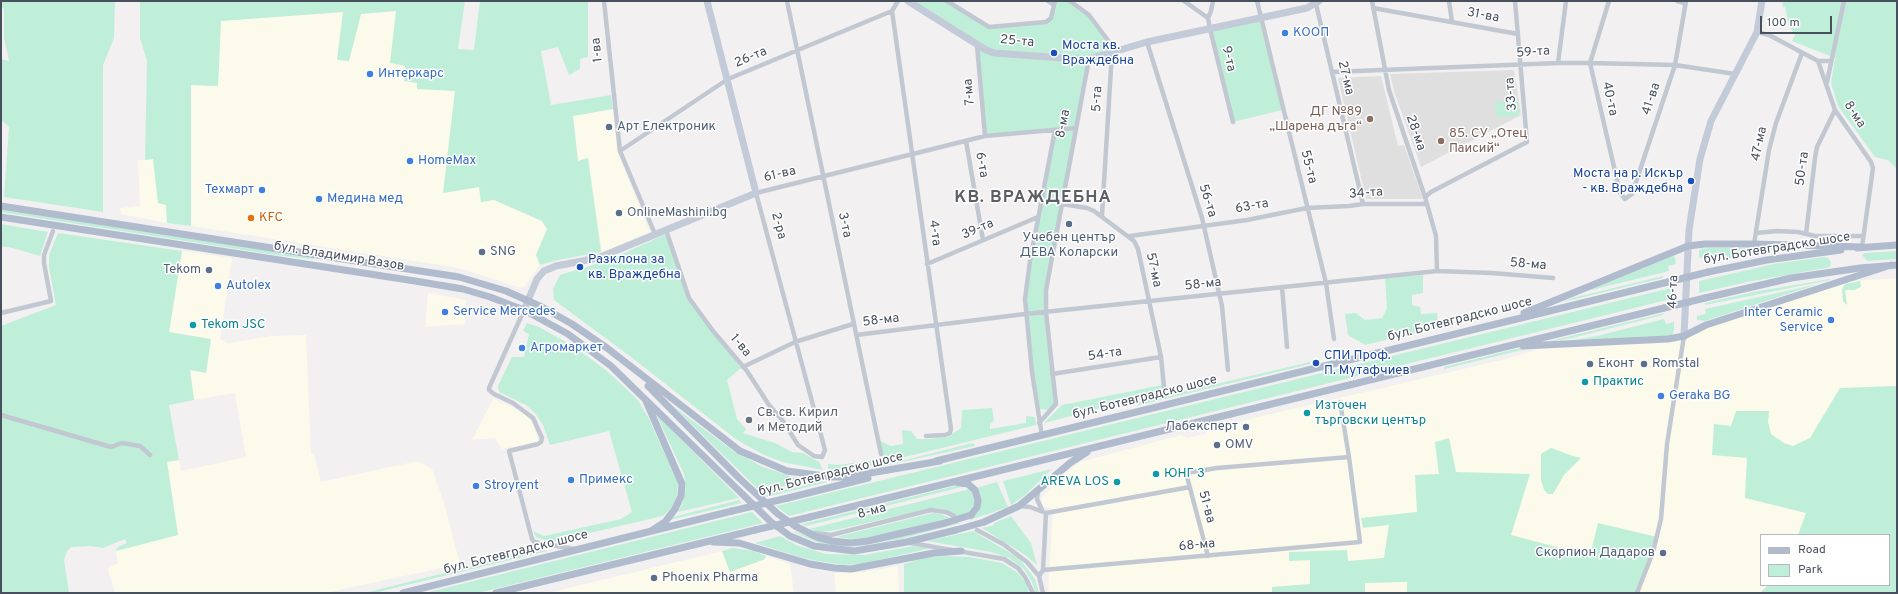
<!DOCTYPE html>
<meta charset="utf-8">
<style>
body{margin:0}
#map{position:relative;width:1898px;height:594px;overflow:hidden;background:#f2f0f0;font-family:Overpass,sans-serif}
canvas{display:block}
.frame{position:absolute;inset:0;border:2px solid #48505d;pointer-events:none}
.legend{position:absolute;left:1760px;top:534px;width:130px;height:52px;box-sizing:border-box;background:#fff;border:1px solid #b6b9be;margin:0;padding:5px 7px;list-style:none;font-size:12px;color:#48505d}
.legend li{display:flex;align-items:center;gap:8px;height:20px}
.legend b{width:20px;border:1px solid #b6b9be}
.scale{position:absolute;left:1760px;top:16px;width:72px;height:18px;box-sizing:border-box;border:2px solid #48505d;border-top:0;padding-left:5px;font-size:12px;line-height:14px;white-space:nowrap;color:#48505d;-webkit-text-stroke:3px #fff;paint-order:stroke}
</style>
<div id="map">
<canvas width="1898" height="594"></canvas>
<div class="frame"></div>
<ul class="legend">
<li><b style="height:5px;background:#b0bbce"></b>Road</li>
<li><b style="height:11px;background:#c0efd9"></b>Park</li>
</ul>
<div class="scale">100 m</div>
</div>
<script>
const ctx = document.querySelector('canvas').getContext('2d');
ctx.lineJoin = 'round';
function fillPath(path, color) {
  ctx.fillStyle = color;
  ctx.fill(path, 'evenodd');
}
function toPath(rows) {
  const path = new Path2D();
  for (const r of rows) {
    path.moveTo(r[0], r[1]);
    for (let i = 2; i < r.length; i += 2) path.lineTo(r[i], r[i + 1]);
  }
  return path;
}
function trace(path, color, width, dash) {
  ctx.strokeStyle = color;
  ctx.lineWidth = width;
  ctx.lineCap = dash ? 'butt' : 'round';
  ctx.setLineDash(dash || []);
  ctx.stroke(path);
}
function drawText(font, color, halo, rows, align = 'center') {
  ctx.font = font + ' Overpass,sans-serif';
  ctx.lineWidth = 3;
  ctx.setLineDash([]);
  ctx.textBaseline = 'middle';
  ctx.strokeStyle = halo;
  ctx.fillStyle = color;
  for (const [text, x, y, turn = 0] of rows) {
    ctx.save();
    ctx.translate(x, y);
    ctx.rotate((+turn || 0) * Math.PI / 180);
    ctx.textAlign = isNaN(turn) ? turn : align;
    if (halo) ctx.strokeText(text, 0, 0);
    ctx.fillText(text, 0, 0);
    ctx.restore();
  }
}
fillPath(toPath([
 [396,11,406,66,417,83,435,90,455,90,444,193,479,187,494,200,542,221,547,229,536,255,540,265,525,286,521,288,466,270,447,266,191,226,191,85,218,86,221,21,343,12,337,60,348,61,361,14],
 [613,109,617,151,650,232,602,252,588,159,578,161,573,116],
 [153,159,158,203,166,205,167,223,121,214,120,208,140,206,138,160],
 [182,251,232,258,220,339,228,343,270,336,306,335,311,454,314,454,321,482,418,461,432,469,444,503,460,564,325,593,115,593,108,570,110,567,118,563,116,551,178,535,167,462,179,460,181,471,246,457,235,393,194,400,190,370,169,333],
 [1897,278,1897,386,1840,388,1810,438,1793,446,1784,443,1771,434,1768,422,1769,411,1731,426,1714,424,1747,458,1745,498,1807,513,1798,535,1761,535,1761,585,1768,585,1760,593,1637,593,1590,556,1511,535,1455,472,1435,442,1439,474,1415,475,1417,512,1389,524,1384,558,1348,561,1347,550,1289,561,1310,560,1310,585,1272,587,1272,593,1048,593,1053,509,1043,506,1041,498,1059,479,1080,462,1181,435,1188,438,1205,434,1211,428,1510,358,1548,346,1668,339,1840,282],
 [428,293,466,300,465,324,425,327],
 [493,399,522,411,532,422,539,442,502,449,495,438,472,440],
 [722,551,730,572,765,559,766,556,790,564,794,593,548,593],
 [898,566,899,593,836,593,834,573,864,572],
 [1407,582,1407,593,1365,593,1365,583]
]), '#fcfaea');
fillPath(toPath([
 [1514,70,1521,115,1421,167,1394,91,1390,74],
 [1381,76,1398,146,1404,145,1423,199,1366,199,1338,78]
]), '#e0dfdf');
fillPath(toPath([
 [1,1,115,1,114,38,103,65,103,212,4,197,9,127,1,120,1,59,9,61,4,38,4,9,1,6],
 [140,1,465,1,458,49,474,50,480,1,588,1,588,57,580,59,580,69,569,75,558,47,541,51,551,105,611,95,613,109,573,116,578,161,588,158,601,252,558,260,540,265,536,255,547,229,542,221,494,200,481,202,479,187,443,193,455,91,417,89,417,83,404,81,405,66,390,63,396,11,361,14,349,61,337,60,343,12,221,21,218,86,191,85,191,226,167,223,166,205,158,203,153,159,145,160,147,61,140,38],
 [908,1,947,1,989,27,1046,22,1051,18,1054,5,1048,1,1070,1,1089,15,1110,43,1112,52,1089,59,1046,290,1056,404,1049,410,1040,409,1036,407,1025,299,1055,130,985,136,977,45],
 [1782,1,1897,1,1897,169,1888,160,1875,157,1838,106,1831,83,1835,58,1792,41,1795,35,1789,26,1785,7,1783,7],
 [1260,18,1282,110,1233,122,1210,29],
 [1518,101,1519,116,1496,117,1495,102],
 [1,208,314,257,313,259,275,255,1,212],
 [1,224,48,232,40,256,9,247,1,247],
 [58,233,182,251,169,332,211,339,206,373,190,370,194,400,169,405,179,460,167,462,178,535,116,551,118,547,127,543,125,539,103,548,91,546,71,547,67,551,64,560,69,593,1,593,1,326,56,305,49,267,49,255],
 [664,235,666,235,687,295,699,315,741,368,727,380,737,419,746,429,743,433,775,443,792,452,803,453,819,462,823,470,783,462,764,455,737,440,631,357,554,300,553,289,560,275,609,260],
 [1709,248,1782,248,1709,262,1707,257,1699,258,1699,251,1701,249],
 [1897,251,1897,259,1867,261,1862,255,1865,253],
 [1673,256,1675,257,1676,264,1668,266,1669,271,1587,291],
 [1824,257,1828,258,1831,262,1830,267,1826,268,1747,282,1699,293,1699,281,1774,264],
 [1423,275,1423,293,1412,295,1412,305,1420,307,1421,314,1437,313,1438,327,1365,345,1348,335,1345,314,1356,313,1365,320,1382,318,1387,308,1385,278],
 [1663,276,1663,278,1563,302,1572,298],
 [1830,279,1830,280,1705,305,1705,303,1753,292],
 [1860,281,1861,287,1854,290,1845,290,1847,305,1843,301,1842,289,1845,284],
 [1818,284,1705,321,1697,320,1697,316,1706,314,1705,309],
 [1675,287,1675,298,789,516,776,506],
 [1664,313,1663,315,1572,338,1546,342],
 [1664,319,1666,324,1674,322,1674,331,1672,335,1667,336,1563,342,1597,336],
 [527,323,539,327,564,341,587,356,607,371,638,400,649,419,678,483,677,494,674,505,663,516,568,538,566,543,544,540,536,537,533,531,544,536,621,519,632,512,609,431,550,445,543,425,535,413,526,405,499,392,498,386,512,357,524,357,529,334,523,331],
 [1530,348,1444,369,1444,367,1515,349],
 [1310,362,1310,364,1136,406,1140,402],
 [1162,385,1163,395,1137,399,1044,423,1062,405],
 [1897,386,1897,593,1760,593,1768,585,1889,585,1889,535,1798,535,1806,513,1745,498,1747,458,1712,455,1714,424,1731,426,1736,411,1769,411,1768,422,1771,434,1784,443,1793,446,1810,438,1840,388],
 [673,406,732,450,763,467,793,477,810,479,761,492],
 [992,408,994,421,990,424,990,429,1026,423,1026,416,1035,417,1036,425,860,468,830,471,828,468,828,464,838,465,877,460,883,456,880,441,891,446,903,444,902,430,911,431,917,439,928,439,948,437,961,428,962,410],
 [656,414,739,498,678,512,683,502,686,486,684,474],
 [1449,438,1456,472,1530,474,1511,535,1590,556,1598,523,1657,537,1637,593,1407,593,1407,582,1365,583,1365,593,1272,593,1272,587,1310,584,1310,560,1289,561,1289,552,1347,550,1348,561,1384,558,1389,525,1363,528,1361,518,1417,512,1415,475,1439,474,1435,442],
 [973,443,975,446,865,470],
 [1551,448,1573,456,1581,458,1564,475,1553,494,1548,494,1544,490,1541,480,1541,454],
 [1052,469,1024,496,1011,505,1003,481],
 [821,481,828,482,766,497,764,495],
 [997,482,1008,507,970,520,969,519,975,515,980,507,976,488],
 [959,485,966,486,806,526,802,524],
 [970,489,975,499,974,504,968,513,957,516,944,509,932,508,831,531,817,532,809,529],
 [739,500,742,503,670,520,673,517],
 [752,512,763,523,478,593,425,593],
 [933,513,941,514,950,518,874,537,851,539,836,537],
 [1011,516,1031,543,1037,565,1025,555,982,528,994,525,994,523],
 [958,522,960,523,901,539,854,546,838,546,819,543,793,532,796,532,820,541,838,545],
 [973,531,1019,558,1035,579,1039,593,1036,593,1032,582,1024,569,1009,558,991,552,927,541],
 [780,536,796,545,826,554,865,555,913,546,931,548,862,564,843,565,806,559,755,543],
 [733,548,754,551,766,556,765,559,730,572,722,551],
 [541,549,547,551,374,593,364,593],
 [942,556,970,557,1002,563,1018,573,1027,585,1029,593,904,593,904,564,925,558]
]), '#c0efd9');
trace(toPath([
 [604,1,620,151,655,234],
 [787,1,881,454],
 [947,1,989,27,1046,22,1051,18,1055,1],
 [1048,1,1054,5],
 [1070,1,1089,15,1110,43,1112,52,1102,215],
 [1184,1,1208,18],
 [1213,1,1211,11,1208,18,1210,29,1233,122],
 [1257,1,1326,283,1334,339],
 [1372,1,1389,90,1425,197,1436,236,1437,271],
 [1449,1,1452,22],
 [1609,1,1590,63,1620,193,1625,199,1632,194,1675,65,1686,1],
 [1677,1,1685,3],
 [1316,4,1363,204],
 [1373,8,1518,34],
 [892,11,951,429,950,433,945,435,926,436],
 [1757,32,1769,35,1818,61,1835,110,1871,162,1873,168,1862,247],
 [1147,42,1202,218,1222,306,1228,370],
 [977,45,985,136],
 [1818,61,1830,61],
 [1558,63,1566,1],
 [1332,72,1558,63,1590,63,1675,65,1735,74],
 [1827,82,1844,1],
 [966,141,983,240],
 [620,151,728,79,892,11,898,1],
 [1425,197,1431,192,1527,142,1515,1],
 [1062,204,1087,208,1094,211,1134,241,1138,249,1161,357,1164,387],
 [666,230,689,298,713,331,747,371,769,405,783,421,798,445,814,456,822,457,825,450,756,193,985,136,1076,128],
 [1756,233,1777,231,1798,232,1815,236,1863,236],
 [1806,234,1815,158,1817,147,1835,110],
 [1130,236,1247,220,1307,208,1349,206,1363,204,1427,204],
 [1754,244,1769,150,1776,123,1802,53],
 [927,264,1038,217],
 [1282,287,1287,347],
 [524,310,489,388,489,390,494,394,513,403,533,418,542,438,541,442,538,444,509,451,532,539,534,542,574,549],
 [1,313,51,301,44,263,44,255,53,231],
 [856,335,1025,314,1437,271,1492,273,1553,278],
 [743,367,795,342,853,324],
 [1052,374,1161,357],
 [1,415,111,447,122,443,140,446,150,455],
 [1039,423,1056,404,1046,312,1046,290,1089,59],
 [1042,436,1032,372,1025,299,1030,261,1055,130],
 [1038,491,1037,499,1042,510],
 [1019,506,1030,507,1046,513,1190,487],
 [977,530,1003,544,1027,562,1039,576,1043,593],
 [815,533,831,535,931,510,946,512,954,516],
 [911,543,1004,559,1018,568,1025,577,1033,593],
 [1208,556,1186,473,1217,468,1349,457],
 [1043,570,1046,513],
 [1039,576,1043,570,1360,542,1349,457,1340,402],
 [1637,593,1653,552,1661,519,1667,444,1684,336]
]), '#c1c8d1', 4.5);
trace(toPath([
 [908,1,986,50,994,53,1077,59,1089,59,1147,42,1307,8,1319,1],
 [524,310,537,279,544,271,556,266,598,258,756,193,707,1],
 [1684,336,1689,230,1700,159,1711,121,1757,32,1762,1]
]), '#c3cad8', 7);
trace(toPath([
 [1,206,459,277,506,291,542,307,572,324,607,348,740,451,787,471,832,477,847,477,940,461],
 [1,217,415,281,463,289,490,297,524,310,568,334,611,366,771,522,790,536,814,546,854,551,907,542,956,530],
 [1857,248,1897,245],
 [1708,272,1767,260,1841,250],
 [1705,298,1791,278,1860,268,1897,265],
 [1524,313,1688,246,1705,244,1754,244,1862,247],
 [1523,346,1668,339,1684,336,1706,325,1891,265],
 [648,386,739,478,778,514,795,526,817,537,832,541,851,543,868,541,945,523],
 [646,401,682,484,681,496,675,509,665,522,651,531],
 [936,461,1668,282],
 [955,482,968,484,975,490,978,500,977,507,971,515],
 [788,498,868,478],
 [810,517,1664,308],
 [984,522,1019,506,1070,463,1087,452],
 [713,542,739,543,810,564,834,568,851,569,934,553,961,551],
 [403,593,732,511],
 [496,593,755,530]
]), '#b0bbce', 7);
trace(toPath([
 [1668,282,1708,272],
 [1664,308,1705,298],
 [732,511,788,498],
 [945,523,971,515],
 [755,530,810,517],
 [956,530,984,522]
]), '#b0bbce', 7);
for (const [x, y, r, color] of [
 [1285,33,4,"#3f7fe0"],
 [1054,53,4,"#1a4fb4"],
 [370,74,4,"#3f7fe0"],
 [1370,119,4,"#8d6e63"],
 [609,127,4,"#5c6f8a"],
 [1441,141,4,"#8d6e63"],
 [410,161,4,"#3f7fe0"],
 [1691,181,4,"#1a4fb4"],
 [262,190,4,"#3f7fe0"],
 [319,199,4,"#3f7fe0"],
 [619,213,4,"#5c6f8a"],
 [251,218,4,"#e8710a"],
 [1069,224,4,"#5c6f8a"],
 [482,252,4,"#5c6f8a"],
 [580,267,4,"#1a4fb4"],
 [209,270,4,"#5c6f8a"],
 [218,286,4,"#3f7fe0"],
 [445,312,4,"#3f7fe0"],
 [1831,320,4,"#3f7fe0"],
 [193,325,4,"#0f9aa8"],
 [522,348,4,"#3f7fe0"],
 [1316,363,4,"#1a4fb4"],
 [1590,364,4,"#5c6f8a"],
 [1644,364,4,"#5c6f8a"],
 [1585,382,4,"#0f9aa8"],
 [1661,396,4,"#3f7fe0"],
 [1307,413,4,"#0f9aa8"],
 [749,420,4,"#6b7280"],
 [1246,427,4,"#5c6f8a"],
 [1217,445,4,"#5c6f8a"],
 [1156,474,4,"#0f9aa8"],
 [571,480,4,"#3f7fe0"],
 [1117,482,4,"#0f9aa8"],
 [476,486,4,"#3f7fe0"],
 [1663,553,4,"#5c6f8a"],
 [654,578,4,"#5c6f8a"]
]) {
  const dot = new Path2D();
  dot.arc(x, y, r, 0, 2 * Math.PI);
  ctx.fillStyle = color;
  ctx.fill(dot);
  trace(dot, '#fff', 1.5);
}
drawText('13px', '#48505d', '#fff', [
 ["31-ва",1483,16,11],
 ["25-та",1017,42,5],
 ["1-ва",598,50,-96],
 ["59-та",1533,53,-4],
 ["26-та",751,58,-23],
 ["9-та",1228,59,77],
 ["27-ма",1345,78,77],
 ["7-ма",970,92,-95],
 ["33-та",1512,94,-95],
 ["5-та",1098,99,-87],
 ["40-та",1609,99,78],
 ["41-ва",1652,99,-72],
 ["8-ма",1854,115,57],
 ["8-ма",1064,124,-79],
 ["28-ма",1415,133,71],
 ["47-ма",1760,144,-78],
 ["6-та",981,165,80],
 ["55-та",1308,167,76],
 ["50-та",1803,169,-82],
 ["61-ва",780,175,-13],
 ["34-та",1366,194,-4],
 ["56-та",1207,201,73],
 ["63-та",1252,207,-10],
 ["3-та",844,225,78],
 ["2-ра",778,226,75],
 ["39-та",978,230,-23],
 ["4-та",934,233,82],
 ["бул. Ботевградско шосе",1777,249,-9],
 ["бул. Владимир Вазов",339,257,9],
 ["58-ма",1528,265,5],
 ["57-ма",1153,270,78],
 ["58-ма",1203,285,-6],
 ["46-та",1674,292,-88],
 ["бул. Ботевградско шосе",1460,320,-14],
 ["58-ма",881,321,-7],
 ["1-ва",740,346,50],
 ["54-та",1105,355,-9],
 ["бул. Ботевградско шосе",1145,398,-14],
 ["бул. Ботевградско шосе",831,475,-14],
 ["51-ва",1206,507,75],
 ["8-ма",872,512,-15],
 ["68-ма",1197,546,-5],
 ["бул. Ботевградско шосе",516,553,-14]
]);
drawText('13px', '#366cbe', '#fff', [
 ["КООП",1293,33],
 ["Интеркарс",378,74],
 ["HomeMax",418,161],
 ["Техмарт",254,190,"right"],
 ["Медина мед",327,199],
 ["Autolex",226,286],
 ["Service Mercedes",453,312],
 ["Inter Ceramic",1823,313,"right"],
 ["Service",1823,328,"right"],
 ["Агромаркет",530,348],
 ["Geraka BG",1669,396],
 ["Примекс",579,480],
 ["Stroyrent",484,486]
], 'left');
drawText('13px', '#164399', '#fff', [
 ["Моста кв.",1062,46],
 ["Враждебна",1062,61],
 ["Моста на р. Искър",1683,174,"right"],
 ["- кв. Враждебна",1683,189,"right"],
 ["Разклона за",588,260],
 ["кв. Враждебна",588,275],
 ["СПИ Проф.",1324,356],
 ["П. Мутафчиев",1324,371]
], 'left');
drawText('13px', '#785e54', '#fff', [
 ["ДГ №89",1362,112],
 ["„Шарена дъга“",1362,127],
 ["85. СУ „Отец",1449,134,"left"],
 ["Паисий“",1449,149,"left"]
], 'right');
drawText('13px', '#4e5e75', '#fff', [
 ["Арт Електроник",617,127],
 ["ОnlineMashini.bg",627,213],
 ["Учебен център",1069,238,"center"],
 ["ДЕВА Коларски",1069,253,"center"],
 ["SNG",490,252],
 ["Tekom",201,270,"right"],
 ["Еконт",1598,364],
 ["Romstal",1652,364],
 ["Лабексперт",1238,427,"right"],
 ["OMV",1225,445],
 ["Скорпион Дадаров",1655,553,"right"],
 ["Phoenix Pharma",662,578]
], 'left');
drawText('13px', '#c56008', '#fff', [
 ["KFC",259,218]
], 'left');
drawText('13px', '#0d838f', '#fff', [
 ["Tekom JSC",201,325],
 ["Практис",1593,382],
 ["Източен",1315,406],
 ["търговски център",1315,421],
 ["ЮНГ 3",1164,474],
 ["AREVA LOS",1109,482,"right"]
], 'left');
drawText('13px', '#5b616d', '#fff', [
 ["Св. св. Кирил",757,413],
 ["и Методий",757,428]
], 'left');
ctx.letterSpacing = '1px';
drawText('bold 17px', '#5d5f65', '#fff', [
 ["КВ. ВРАЖДЕБНА",1033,199]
]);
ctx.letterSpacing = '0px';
</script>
